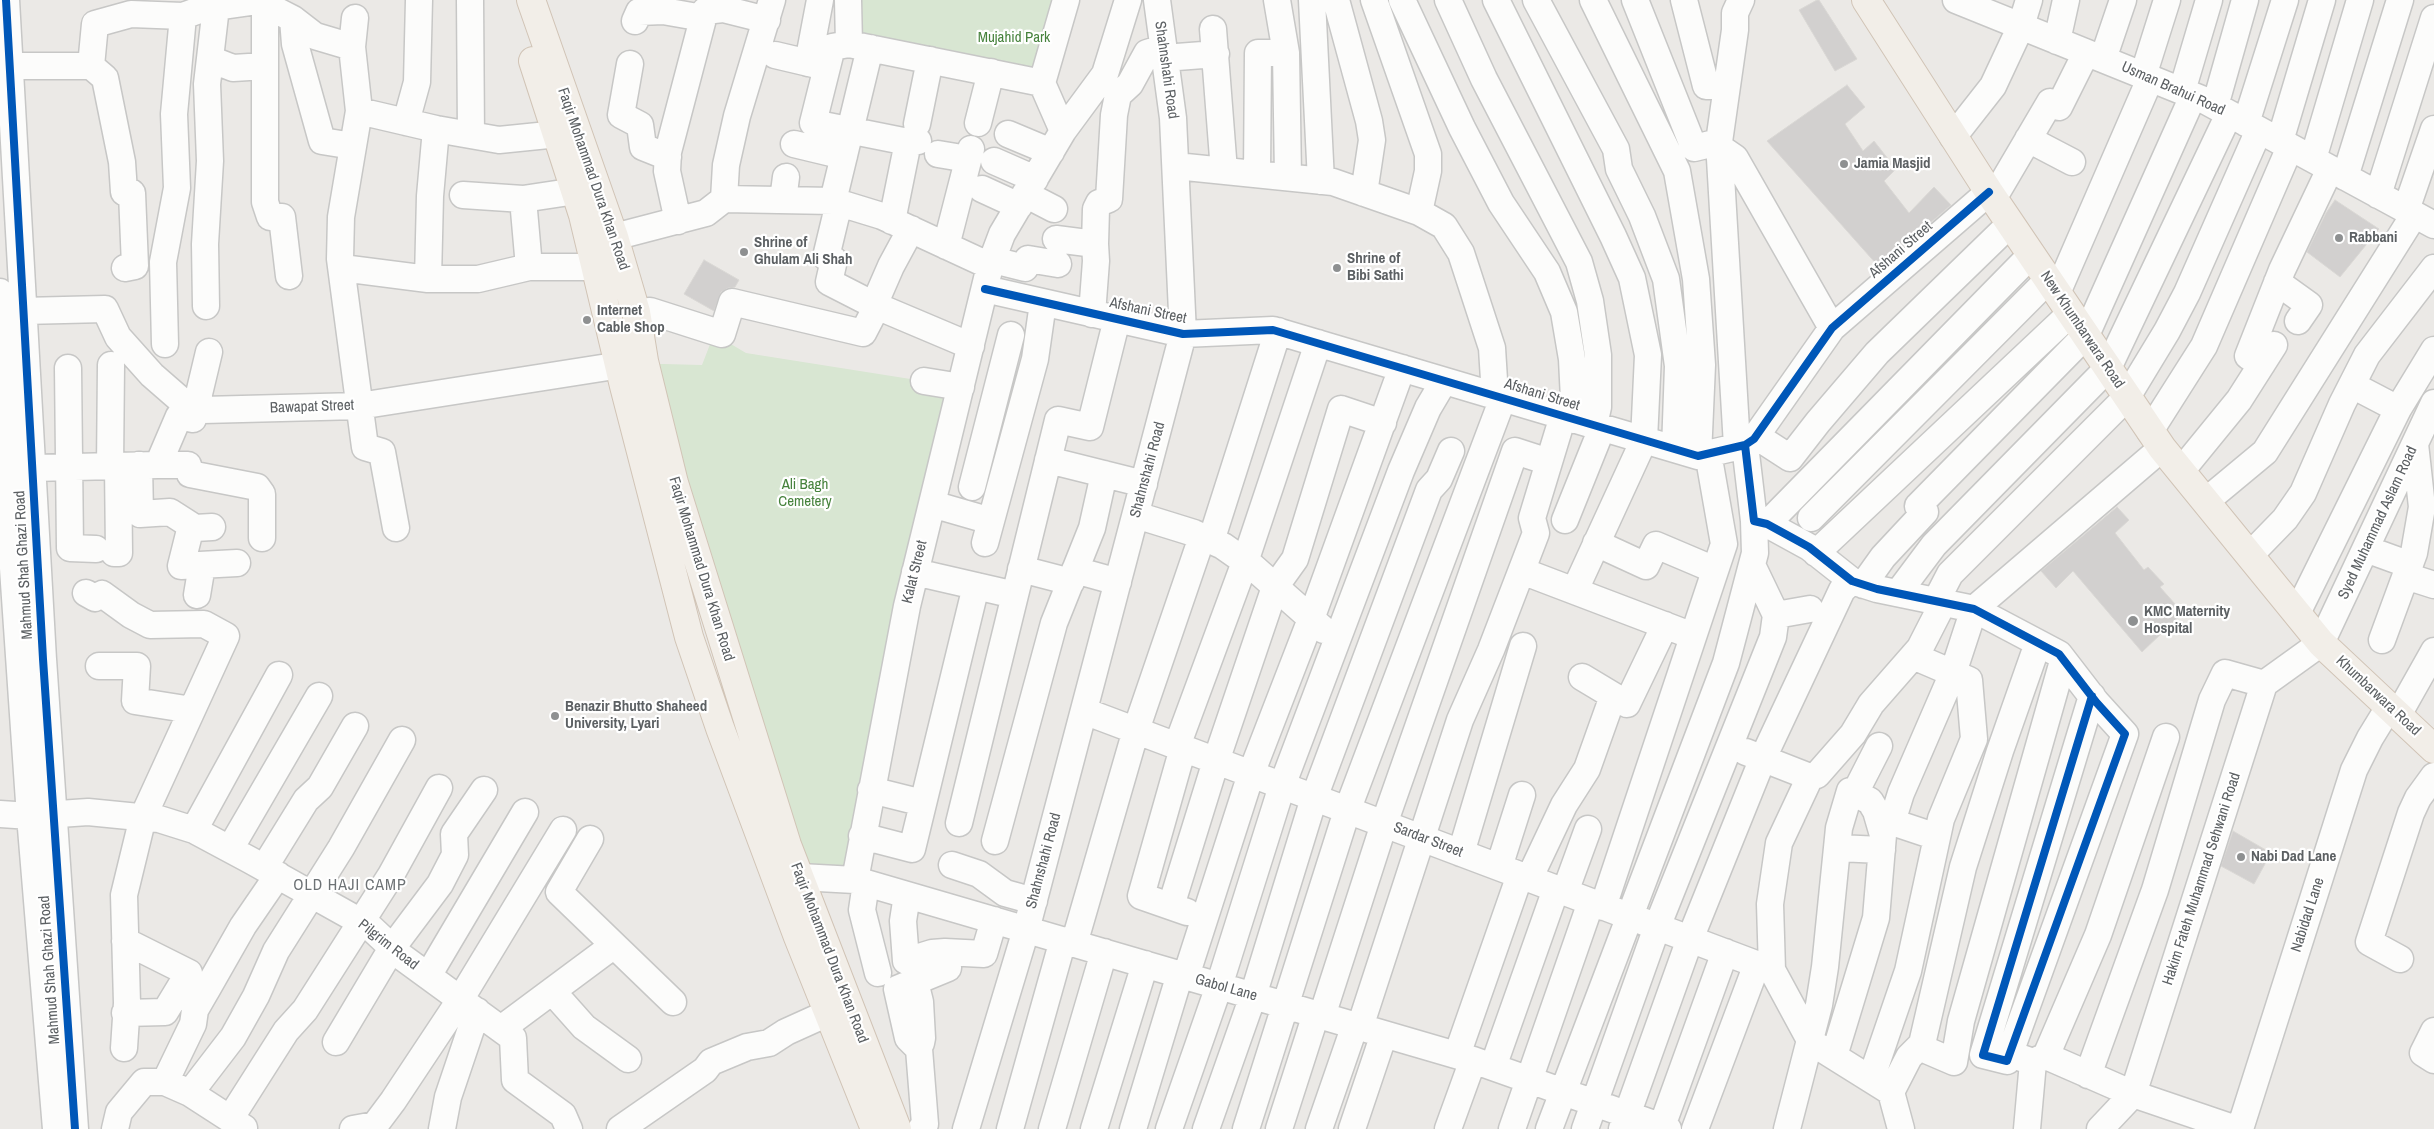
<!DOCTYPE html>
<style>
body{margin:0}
canvas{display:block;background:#ebe9e6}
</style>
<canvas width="2434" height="1129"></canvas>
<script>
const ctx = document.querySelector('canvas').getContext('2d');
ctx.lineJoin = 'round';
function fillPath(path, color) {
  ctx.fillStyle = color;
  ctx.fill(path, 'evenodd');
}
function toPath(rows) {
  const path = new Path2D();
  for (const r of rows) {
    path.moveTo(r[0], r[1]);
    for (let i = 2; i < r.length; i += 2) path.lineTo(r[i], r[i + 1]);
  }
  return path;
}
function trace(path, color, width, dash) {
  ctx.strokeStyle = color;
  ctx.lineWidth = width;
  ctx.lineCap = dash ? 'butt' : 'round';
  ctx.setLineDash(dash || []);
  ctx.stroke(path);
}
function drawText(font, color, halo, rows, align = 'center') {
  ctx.font = font + ' "Archivo Narrow",sans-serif';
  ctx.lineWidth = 4.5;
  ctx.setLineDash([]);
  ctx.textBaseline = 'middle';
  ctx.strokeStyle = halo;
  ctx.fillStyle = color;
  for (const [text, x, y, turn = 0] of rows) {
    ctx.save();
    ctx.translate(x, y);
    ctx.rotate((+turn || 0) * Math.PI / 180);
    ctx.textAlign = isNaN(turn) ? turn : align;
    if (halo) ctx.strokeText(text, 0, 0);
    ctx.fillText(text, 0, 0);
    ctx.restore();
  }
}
fillPath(toPath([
 [848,0,1066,0,1042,83,849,44],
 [714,334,746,353,961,387,855,880,792,862,624,363,702,365]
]), '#d8e6d2');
const building = toPath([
 [1817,0,1819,0,1857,59,1835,71,1799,10,1817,0],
 [1847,85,1865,107,1845,124,1863,151,1874,141,1896,169,1884,181,1909,213,1934,187,1951,205,1879,267,1767,141,1847,85],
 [2335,200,2379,229,2340,277,2307,252,2326,213,2335,200],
 [704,260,739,280,735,287,728,288,721,292,714,311,684,294,704,260],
 [2117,507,2129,520,2115,533,2144,570,2148,567,2164,584,2160,587,2183,613,2142,652,2073,571,2056,588,2041,571,2117,507],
 [2233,831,2271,853,2254,884,2221,866,2233,831]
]);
fillPath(building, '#d2d0cf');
trace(building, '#dad8d5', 1);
const minor = toPath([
 [6,0,43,659,75,1129],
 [470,0,471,135],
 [848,0,849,44,1042,83],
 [1277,0,1286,53,1288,177],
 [1312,0,1321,181],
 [1336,0,1369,121,1372,140,1364,193],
 [1374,0,1428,154,1428,171,1419,212],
 [1402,0,1462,128,1501,203,1547,272,1564,312,1572,359,1575,420],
 [1448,0,1484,79,1579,262,1590,301,1598,355,1598,407,1594,425],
 [1496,0,1613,236,1632,278,1648,355,1644,440,1575,590],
 [1536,0,1616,149,1619,169,1642,216,1666,279,1678,366,1675,449],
 [1593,0,1677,171,1696,279,1702,365,1698,456],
 [1635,0,1694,148,1719,142],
 [1684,0,1706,86,1727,86],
 [1956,0,2204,100,2434,225],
 [265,5,265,202,270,217,282,217,289,276],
 [355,18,352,47,359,111,341,217,340,259,365,447,382,452,396,528],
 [293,19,295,44,322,141,353,146],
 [635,21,639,12,663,11,703,18],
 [1213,29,1224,171],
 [2057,41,2066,0],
 [849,44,832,47,813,123,908,142,918,141],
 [775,55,826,67],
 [1164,58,1216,54],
 [210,59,233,68,265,66],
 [2103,59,2123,0],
 [808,63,820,0],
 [630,64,621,115,640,125,643,147,668,157],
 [9,66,91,66,105,78,122,162,124,192,132,193,135,266,125,268],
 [91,66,95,24,131,14,183,16,202,9,258,1,293,19,315,36,352,47],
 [2143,76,2167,0],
 [2182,91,2209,0],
 [2215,106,2245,0],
 [359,111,436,129,499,140,558,134,576,129],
 [406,122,417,82,419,0],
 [978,123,991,72],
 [2246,123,2285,0],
 [917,124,930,60],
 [1063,131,1105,74,1128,0],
 [1008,134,1051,152],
 [1953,137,1993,86,2021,26,2029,0],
 [2028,139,2072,162],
 [2280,141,2322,0],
 [794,144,844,156],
 [1719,147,1735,158,1832,328],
 [938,154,968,159],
 [2313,159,2360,0],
 [994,161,1035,179],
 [1176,166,1333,182,1419,212,1444,226,1461,253,1492,348,1495,396],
 [1257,174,1258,53,1286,53],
 [2345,177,2400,0],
 [982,189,1019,206],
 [1025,194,1054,209],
 [463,195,523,199,576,191],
 [2378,195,2434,18],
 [523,199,529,267],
 [724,199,726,165,737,116,772,0],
 [1993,199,2050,102,2059,107,2086,53],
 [783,200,786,177],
 [833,201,870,48],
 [839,203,826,257,834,260,829,282,874,305,971,346],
 [2406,210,2434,129],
 [678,221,667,171,668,152,705,11,723,9,767,20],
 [892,221,908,142],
 [614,237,706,213,724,199,833,201,882,216,990,266],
 [1056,239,1095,244],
 [946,246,971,149],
 [993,260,1025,268,1028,259,1058,264],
 [342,268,428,279,430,196,436,129],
 [428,279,478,279,529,267,596,267],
 [2277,282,2309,305,2298,321],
 [985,289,1183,334,1273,330,1698,456,1745,445,1754,439,1832,328,1989,192],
 [0,292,7,481,30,816,56,1129],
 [2057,293,2150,79],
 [874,305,891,266,911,229],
 [206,306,205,244,210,161,207,84,216,7],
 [23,311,105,309,118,337,152,375,183,402,203,410,359,406,640,362],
 [636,312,650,311,722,334,732,302,863,333,877,306],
 [1092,314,1096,261,1095,244,1096,209,1099,203,1109,199,1114,115,1118,95,1130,84,1147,53,1163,48],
 [165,344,163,262,177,188,174,114,183,16],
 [2262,364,2248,356,2282,270,2330,169],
 [68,368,70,548,96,549],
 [924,381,961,387],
 [2352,385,2398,409],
 [2150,431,2204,346,2290,147],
 [1756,436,1790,458,1818,422,1877,353,2010,224],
 [1745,445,1754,521,1767,524,1809,547,1852,581,1877,589,1974,609,2059,654,2096,702,2125,734,2007,1061,1983,1055,2092,696],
 [1737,446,1719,142,1735,30,1735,13,1741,0],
 [1048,460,1144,484],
 [139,465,140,514,170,512,195,528,212,527],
 [158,465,188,465,190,474,257,487,262,494,262,538],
 [110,467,111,365],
 [32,468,158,465,179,416,193,419,209,352],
 [2181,471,2239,400,2274,345],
 [972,487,1011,335],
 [2206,501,2265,452,2414,215],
 [932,504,991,521],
 [1136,515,1194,533,1223,546,1253,567,1324,630],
 [1811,518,2048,280],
 [1565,520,1602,428],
 [1767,524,2031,255],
 [191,526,181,566,237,563],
 [1211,541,1278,331],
 [985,543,1035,359,1043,303],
 [1596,543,1646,566,1656,545,1715,570],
 [2366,549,2410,565],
 [114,553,119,553,118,466],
 [1816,553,2071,313],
 [2250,555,2285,519,2303,493,2342,404,2367,355,2434,268],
 [1021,569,1071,582],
 [1075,570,1118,582],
 [1522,571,1693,636],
 [915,572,1015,595],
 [2406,576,2434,585],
 [1863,585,1883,557,1925,512,1918,506,2086,335,2193,96],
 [86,593,95,598,102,594,131,615,150,625,204,624,226,636,143,817,124,895,127,1003,124,1048],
 [1898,593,1934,545,2108,368,2229,114],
 [197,595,202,565],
 [1936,601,1950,574,2127,397,2167,331,2187,293,2259,130],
 [2297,613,2398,409,2434,350],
 [1776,615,1810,609],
 [2382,640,2414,553,2422,507,2415,444],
 [99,666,137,666,135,701,192,710],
 [1582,677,1627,704,1665,625],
 [1084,711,1772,970],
 [2398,715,2434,651],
 [1177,746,1245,562,1318,343],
 [1183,748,1141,896,1187,912],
 [1746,752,1810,777,1817,775,1853,734,1871,704,1920,648,1943,603],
 [1810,777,1779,843,1770,904,1772,970,1811,1042,1891,1092,1901,1129],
 [871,790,923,803],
 [1855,793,1879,746],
 [0,814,30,816,88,812,159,819,194,830,250,860,370,927,402,957,513,1038,515,1080,563,1115,569,1129],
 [959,823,1058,420,1090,427,1117,319],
 [194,830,279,675],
 [862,836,912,849,976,586],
 [1937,837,1892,822,1901,793,1953,673,1974,609,2162,448],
 [590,839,559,892,673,1002],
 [995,841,1054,623,1092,528,1104,474],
 [1837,848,1882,850],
 [230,849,319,696],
 [1461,853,1523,646],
 [952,865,979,874,1005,893,1034,901],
 [1499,867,1522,795],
 [264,868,306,800,320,787,355,726],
 [780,879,800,877,855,880,866,883,1473,1060,1668,1129],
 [1529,879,1564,805,1587,769,1613,696],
 [855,880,907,606,990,266,1002,234,1063,131,1042,83,1066,0],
 [866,883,862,910,878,973],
 [1565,892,1588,829],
 [907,895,903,921,906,961,932,953,945,952],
 [1171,906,1216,761,1275,587,1295,559,1341,409,1383,423],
 [1603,907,1724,544,1708,453],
 [125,941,189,973,185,979,206,991,243,926,278,875],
 [1074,944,1136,730,1202,537],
 [2400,959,2369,942,2411,813,2418,798,2434,776],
 [428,976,525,812],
 [1186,976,1251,774,1311,619,1402,368],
 [915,982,920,1002,922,1038,921,1043],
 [552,991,584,1027,628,1059],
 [125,1013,165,1012,185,979],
 [1322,1016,1384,824,1515,451,1549,462],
 [1360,1027,1460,720,1491,650,1536,533,1532,518,1563,416],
 [501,1029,614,945],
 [2434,1031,2423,1053,2434,1060],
 [336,1042,392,948,440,884,455,855,454,834,484,790],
 [1919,1047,1954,1062,1961,1021,2063,661],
 [2010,1054,2033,1062,2046,1056,2098,935,2166,737],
 [1457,1055,1520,875],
 [2046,1056,2133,1094,2236,1129],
 [1493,1067,1556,889],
 [2088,1075,2155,890,2212,700,2225,673,2264,684],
 [1871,1079,1908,971,1941,819,1974,739,1969,680,1913,656],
 [165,1082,193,1024,195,1010,206,991],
 [1891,1092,1909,1057,1922,1044,1963,867,2000,751,2038,643],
 [190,1093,233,1037,256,996,276,951,341,848,402,740],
 [230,1119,286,1031,305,1010,391,875,439,788],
 [115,1129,119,1112,144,1082,165,1082,190,1093,244,1128],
 [353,1129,375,1125,393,1101,460,1000,563,830],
 [442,1129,448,1097,477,1011],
 [620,1129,705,1070,711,1062,747,1047,769,1043,786,1032,848,1004],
 [921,1129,925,1124,919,1049,908,1038,897,989,948,968,945,952,984,954,994,920],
 [966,1129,1026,930,1183,334,1173,118,1157,0],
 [1010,1129,1063,940],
 [1052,1129,1104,952],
 [1094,1129,1145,964],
 [1133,1129,1180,974],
 [1169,1129,1219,986,1282,786,1401,471,1428,408,1444,381],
 [1206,1129,1253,996,1314,798,1429,490,1439,479,1451,451],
 [1246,1129,1347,811,1503,398],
 [1279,1129,1316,1014],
 [1319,1129,1355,1025],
 [1352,1129,1384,1034],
 [1448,1129,1473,1060],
 [1512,1129,1591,902],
 [1549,1129,1726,663,1755,553,1754,521],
 [1585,1129,1657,927,1773,637,1776,615,1752,565],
 [1622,1129,1690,939,1763,758,1842,590,1852,581],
 [1661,1129,1725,952],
 [1695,1129,1757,964],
 [1787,1129,1819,1005,1825,967,1839,828,1850,791,1870,801,1876,811,1883,835,1876,918,1834,1056],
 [2027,1129,2033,1062],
 [2100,1129,2133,1094,2264,684,2321,643,2434,403],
 [2240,1129,2354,770,2370,738,2389,707]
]);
const major = toPath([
 [531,0,614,237,636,312,644,361,674,483,787,845,897,1129],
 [1866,0,1989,192,2162,448,2321,643,2434,749],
 [533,61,583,215,624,386,689,637,720,728,798,937,875,1129]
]);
trace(minor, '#c7c7c6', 29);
trace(major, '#d1c4b6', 30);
trace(minor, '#fcfcfb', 26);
trace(major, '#f2eee8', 28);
trace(toPath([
 [6,0,43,659,75,1129],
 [985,289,1183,334,1273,330,1698,456,1745,445,1754,439,1832,328,1989,192],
 [1745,445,1754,521,1767,524,1809,547,1852,581,1877,589,1974,609,2059,654,2096,702,2125,734,2007,1061,1983,1055,2092,696]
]), '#0057b8', 8);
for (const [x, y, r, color] of [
 [1844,164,5,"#8e9091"],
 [2339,238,5,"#8e9091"],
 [744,252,5,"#8e9091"],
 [1337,268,5,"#8e9091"],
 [587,320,5,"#8e9091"],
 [2133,621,6,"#8e9091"],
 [555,716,5,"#8e9091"],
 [2241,857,5,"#8e9091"]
]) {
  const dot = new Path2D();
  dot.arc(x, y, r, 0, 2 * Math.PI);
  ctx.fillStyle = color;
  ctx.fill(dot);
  trace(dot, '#fff', 2);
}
drawText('15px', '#46823c', '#fff', [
 ["Mujahid Park",1014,38],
 ["Ali Bagh",805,485],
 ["Cemetery",805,502]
]);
drawText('15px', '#5c6063', '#fff', [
 ["Shahnshahi Road",1166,70,82],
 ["Usman Brahui Road",2173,89,24],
 ["Faqir Mohammad Dura Khan Road",593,179,71],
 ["Afshani Street",1901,250,-41],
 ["Afshani Street",1148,311,12],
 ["New Khumbarwara Road",2082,330,56],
 ["Afshani Street",1542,395,17],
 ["Bawapat Street",312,407,-2],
 ["Shahnshahi Road",1148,470,-75],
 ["Syed Muhammad Aslam Road",2378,523,-65],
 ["Mahmud Shah Ghazi Road",24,565,-93],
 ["Faqir Mohammad Dura Khan Road",701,569,73],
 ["Kalat Street",915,572,-76],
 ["Khumbarwara Road",2378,696,43],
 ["Sardar Street",1428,840,21],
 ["Shahnshahi Road",1044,861,-75],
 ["Hakim Fateh Muhammad Sehwani Road",2202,879,-72],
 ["Nabidad Lane",2308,915,-72],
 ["Pilgrim Road",388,945,38],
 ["Faqir Mohammad Dura Khan Road",829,953,69],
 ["Mahmud Shah Ghazi Road",50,970,-94],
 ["Gabol Lane",1226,988,16]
]);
drawText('bold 15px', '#5c6063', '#fff', [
 ["Jamia Masjid",1854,164],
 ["Rabbani",2349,238],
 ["Shrine of",754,243],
 ["Ghulam Ali Shah",754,260],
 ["Shrine of",1347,259],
 ["Bibi Sathi",1347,276],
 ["Internet",597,311],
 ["Cable Shop",597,328],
 ["KMC Maternity",2144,612],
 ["Hospital",2144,629],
 ["Benazir Bhutto Shaheed",565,707],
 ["University, Lyari",565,724],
 ["Nabi Dad Lane",2251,857]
], 'left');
ctx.letterSpacing = '1px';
drawText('16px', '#6d7275', '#fff', [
 ["OLD HAJI CAMP",350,886]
]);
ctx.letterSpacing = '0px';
</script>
